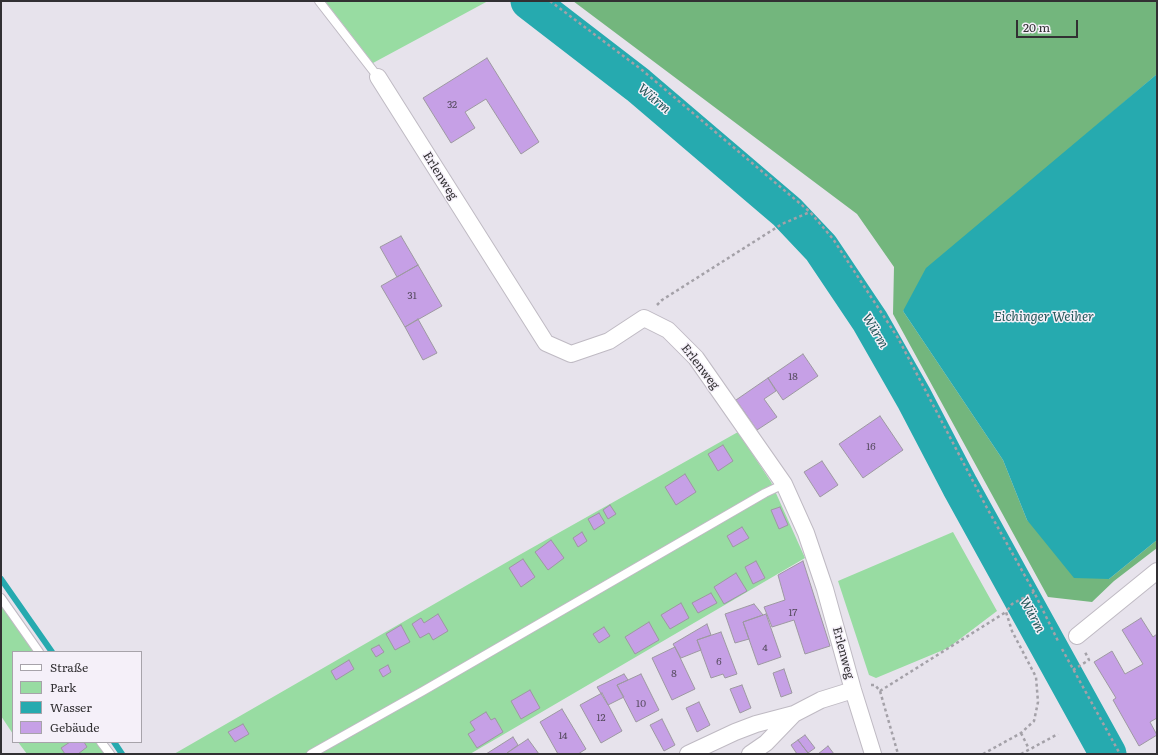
<!DOCTYPE html>
<meta charset="utf-8">
<style>
body{margin:0}
#map{position:relative;width:1158px;height:755px;overflow:hidden;background:#e7e3ec;font-family:Literata,serif}
canvas{display:block}
.frame{position:absolute;inset:0;border:2px solid #323033;pointer-events:none}
.legend{position:absolute;left:12px;top:651px;width:130px;height:92px;box-sizing:border-box;background:#f5f0f9;border:1px solid #a7a3aa;margin:0;padding:5px 7px;list-style:none;font-size:12px;color:#323033}
.legend li{display:flex;align-items:center;gap:8px;height:20px}
.legend b{width:20px;border:1px solid #a7a3aa}
.scale{position:absolute;left:1016px;top:20px;width:62px;height:18px;box-sizing:border-box;border:2px solid #323033;border-top:0;padding-left:5px;font-size:12px;line-height:14px;white-space:nowrap;color:#323033;-webkit-text-stroke:3px #f5f0f9;paint-order:stroke}
</style>
<div id="map">
<canvas width="1158" height="755"></canvas>
<div class="frame"></div>
<ul class="legend">
<li><b style="height:5px;background:#fff"></b>Straße</li>
<li><b style="height:11px;background:#98dca2"></b>Park</li>
<li><b style="height:11px;background:#26aaaf"></b>Wasser</li>
<li><b style="height:11px;background:#c6a0e6"></b>Gebäude</li>
</ul>
<div class="scale">20 m</div>
</div>
<script>
const ctx = document.querySelector('canvas').getContext('2d');
ctx.lineJoin = 'round';
function fillPath(path, color) {
  ctx.fillStyle = color;
  ctx.fill(path, 'evenodd');
}
function toPath(rows) {
  const path = new Path2D();
  for (const r of rows) {
    path.moveTo(r[0], r[1]);
    for (let i = 2; i < r.length; i += 2) path.lineTo(r[i], r[i + 1]);
  }
  return path;
}
function trace(path, color, width, dash) {
  ctx.strokeStyle = color;
  ctx.lineWidth = width;
  ctx.lineCap = dash ? 'butt' : 'round';
  ctx.setLineDash(dash || []);
  ctx.stroke(path);
}
function drawText(font, color, halo, rows, align = 'center') {
  ctx.font = font + ' Literata,serif';
  ctx.lineWidth = 3;
  ctx.setLineDash([]);
  ctx.textBaseline = 'middle';
  ctx.strokeStyle = halo;
  ctx.fillStyle = color;
  for (const [text, x, y, turn = 0] of rows) {
    ctx.save();
    ctx.translate(x, y);
    ctx.rotate((+turn || 0) * Math.PI / 180);
    ctx.textAlign = isNaN(turn) ? turn : align;
    if (halo) ctx.strokeText(text, 0, 0);
    ctx.fillText(text, 0, 0);
    ctx.restore();
  }
}
fillPath(toPath([
 [325,1,488,1,373,63],
 [738,432,771,482,805,558,470,754,174,754,521,554],
 [953,532,997,611,948,648,876,678,869,675,838,581],
 [1,598,39,652,13,652,13,734,1,716],
 [18,742,101,742,110,754,27,754]
]), '#98dca2');
fillPath(toPath([
 [573,1,1157,1,1157,74,1052,164,903,311,1003,460,1027,520,1109,579,1157,540,1157,548,1114,581,1092,602,1048,597,893,314,894,267,857,214]
]), '#73b67d');
fillPath(toPath([
 [1157,74,1157,540,1109,579,1074,578,1027,520,1003,460,903,311,926,268]
]), '#26aaaf');
trace(toPath([
 [1,579,52,652],
 [114,742,122,754]
]), '#26aaaf', 6);
trace(toPath([
 [529,1,638,85,787,212,821,248,870,321,914,398,960,486,1108,754]
]), '#26aaaf', 37);
const building = toPath([
 [487,58,539,142,521,154,486,99,465,112,475,128,451,143,423,98,487,58],
 [401,236,418,265,397,277,380,247,401,236],
 [418,265,442,306,405,327,381,286,418,265],
 [418,319,437,353,423,360,405,327,418,319],
 [803,354,818,376,783,400,768,378,803,354],
 [768,378,776,391,764,399,777,417,757,430,736,400,768,378],
 [880,416,903,450,863,478,839,444,880,416],
 [723,445,733,461,718,471,708,454,723,445],
 [822,461,838,485,820,497,804,472,822,461],
 [685,474,696,492,676,505,665,487,685,474],
 [610,505,616,514,608,519,603,510,610,505],
 [780,507,788,525,779,529,771,510,780,507],
 [599,513,605,523,594,530,588,519,599,513],
 [742,527,749,538,733,547,727,536,742,527],
 [582,532,587,541,578,547,573,538,582,532],
 [551,540,564,558,548,570,535,552,551,540],
 [523,559,535,577,521,587,509,568,523,559],
 [756,561,765,578,753,584,745,567,756,561],
 [803,561,830,646,805,654,794,620,772,627,764,607,785,600,778,575,803,561],
 [736,573,747,591,724,604,714,587,736,573],
 [711,593,717,603,698,613,692,603,711,593],
 [681,603,689,618,670,629,661,615,681,603],
 [754,604,763,615,743,622,749,639,735,643,725,614,754,604],
 [438,614,448,631,433,640,429,633,420,638,412,624,421,618,424,623,438,614],
 [766,614,781,657,758,665,743,622,766,614],
 [1141,618,1153,637,1157,634,1157,718,1150,722,1157,735,1139,746,1113,700,1116,698,1094,662,1112,651,1125,674,1143,664,1122,630,1141,618],
 [649,622,659,640,635,654,625,637,649,622],
 [707,624,711,635,697,640,701,650,681,658,673,644,707,624],
 [401,625,410,642,395,650,386,634,401,625],
 [604,627,610,636,599,643,593,634,604,627],
 [721,632,737,674,725,678,723,674,711,678,697,640,721,632],
 [379,645,384,652,376,657,371,649,379,645],
 [675,647,695,689,672,700,652,658,675,647],
 [349,660,354,669,336,680,331,671,349,660],
 [388,665,391,672,383,677,379,670,388,665],
 [784,669,792,693,781,697,773,673,784,669],
 [624,674,628,680,617,685,624,697,608,705,597,687,624,674],
 [641,674,659,710,636,722,617,685,641,674],
 [742,685,751,708,740,713,730,689,742,685],
 [530,690,540,708,521,719,511,701,530,690],
 [602,693,622,731,601,743,580,705,602,693],
 [699,702,710,725,697,732,686,708,699,702],
 [562,709,586,749,578,754,558,754,540,722,562,709],
 [486,712,491,720,495,718,503,732,477,748,468,734,475,730,470,722,486,712],
 [662,719,675,745,664,751,650,725,662,719],
 [243,724,249,734,235,742,228,732,243,724],
 [805,735,815,748,808,753,798,740,805,735],
 [513,737,518,745,507,753,508,754,486,754,513,737],
 [528,739,539,754,508,754,507,753,528,739],
 [798,740,808,753,808,754,797,754,791,745,798,740],
 [70,742,84,742,87,747,78,754,65,754,61,748,70,742],
 [828,746,834,754,818,754,828,746]
]);
fillPath(building, '#c6a0e6');
trace(building, '#9d98a1', 1);
const service = toPath([
 [319,1,378,77],
 [1,598,39,652],
 [101,742,110,754],
 [311,754,423,691,765,493,784,484]
]);
const minor = toPath([
 [378,77,546,343,571,354,609,341,644,318,668,330,696,358,784,484,806,533,825,589,853,690,873,754],
 [1077,636,1157,571],
 [688,754,735,732,756,724,794,714],
 [750,754,766,743,794,714,821,700,853,690]
]);
trace(service, '#bfbac3', 10);
trace(minor, '#bfbac3', 18);
trace(toPath([
 [550,1,642,70,810,212,833,239,898,338,987,508,1034,592,1058,641],
 [657,305,662,300,782,224,810,212],
 [1062,649,1120,754],
 [1073,670,1089,660,1085,652],
 [871,685,875,685,880,691,898,754],
 [880,691,1006,612],
 [1021,733,1029,749],
 [983,754,1021,733,1034,721,1038,702,1036,677,1012,631,1006,612,1012,604,1034,592],
 [1021,754,1058,734]
]), '#a4a1a8', 2.5, [3, 3]);
trace(service, '#fff', 8);
trace(minor, '#fff', 16);
drawText('10px', '#574c60', null, [
 ["32",452,105],
 ["31",412,296],
 ["18",793,377],
 ["16",871,447],
 ["17",793,613],
 ["4",765,648],
 ["6",719,662],
 ["8",674,674],
 ["10",641,704],
 ["12",601,718],
 ["14",563,736]
]);
drawText('12px', '#323033', '#f5f0f9', [
 ["Erlenweg",440,176,58],
 ["Erlenweg",700,367,52],
 ["Erlenweg",843,653,75]
]);
drawText('italic 13px', '#235759', '#f5f0f9', [
 ["Würm",654,99,40],
 ["Eichinger Weiher",1044,317],
 ["Würm",875,331,59],
 ["Würm",1032,615,61]
]);
</script>
